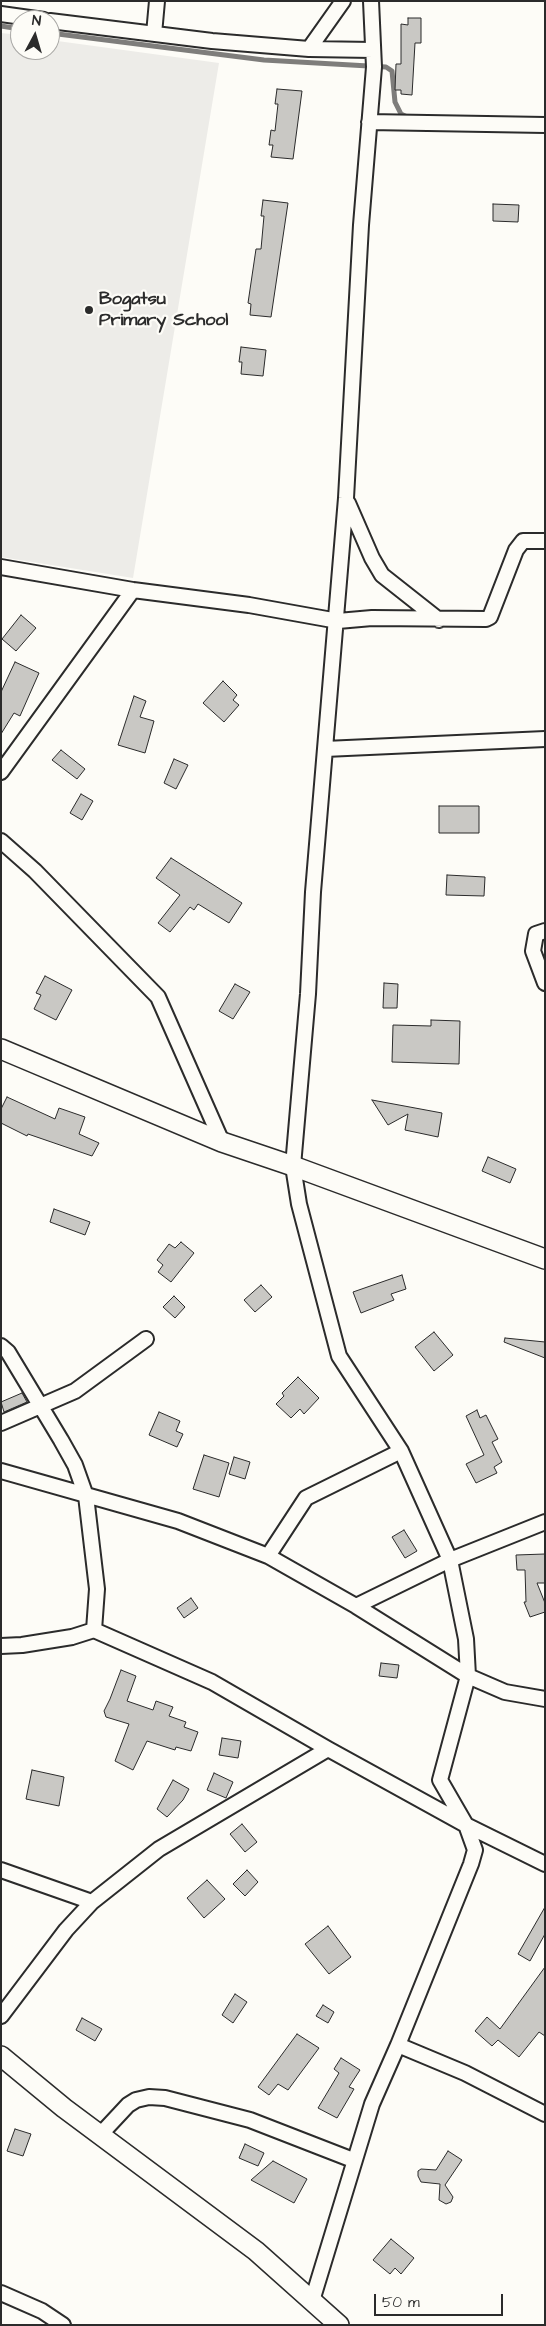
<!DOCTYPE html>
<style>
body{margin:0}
#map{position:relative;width:546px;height:2326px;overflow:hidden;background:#fdfcf7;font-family:"Architects Daughter",sans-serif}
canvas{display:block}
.frame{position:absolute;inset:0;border:2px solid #2b2b2b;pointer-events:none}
.north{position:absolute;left:10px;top:10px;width:50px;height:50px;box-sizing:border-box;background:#fdfcf7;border:1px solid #a9a8a5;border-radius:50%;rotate:6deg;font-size:14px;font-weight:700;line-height:20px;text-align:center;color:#2b2b2b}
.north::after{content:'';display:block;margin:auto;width:18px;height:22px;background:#2b2b2b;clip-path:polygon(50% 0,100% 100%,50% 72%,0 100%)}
.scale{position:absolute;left:374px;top:2294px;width:129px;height:22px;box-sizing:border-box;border:2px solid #2b2b2b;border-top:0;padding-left:6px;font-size:15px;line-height:18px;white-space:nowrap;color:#2b2b2b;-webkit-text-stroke:4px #fdfcf7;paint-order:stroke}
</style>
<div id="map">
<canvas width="546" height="2326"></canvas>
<div class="frame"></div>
<div class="north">N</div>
<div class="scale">50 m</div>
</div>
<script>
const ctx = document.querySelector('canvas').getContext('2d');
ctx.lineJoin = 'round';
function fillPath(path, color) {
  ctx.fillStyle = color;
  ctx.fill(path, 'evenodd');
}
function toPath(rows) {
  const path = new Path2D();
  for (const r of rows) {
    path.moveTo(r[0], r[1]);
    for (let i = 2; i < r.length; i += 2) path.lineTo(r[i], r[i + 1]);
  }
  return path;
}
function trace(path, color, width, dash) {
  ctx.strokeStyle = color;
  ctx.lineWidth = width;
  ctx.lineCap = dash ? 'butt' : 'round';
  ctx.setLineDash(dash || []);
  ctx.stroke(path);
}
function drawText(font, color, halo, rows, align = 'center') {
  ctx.font = font + ' "Architects Daughter",sans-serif';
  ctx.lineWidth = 4.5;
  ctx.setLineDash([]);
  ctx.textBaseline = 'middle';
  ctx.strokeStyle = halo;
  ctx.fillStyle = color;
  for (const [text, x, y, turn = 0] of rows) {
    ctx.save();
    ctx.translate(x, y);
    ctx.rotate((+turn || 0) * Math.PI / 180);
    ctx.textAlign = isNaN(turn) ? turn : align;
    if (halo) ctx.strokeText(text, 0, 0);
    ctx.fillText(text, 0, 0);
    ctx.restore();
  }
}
fillPath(toPath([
 [1,33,20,35,20,50,50,50,50,40,219,63,133,578,1,557]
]), '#edece8');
trace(toPath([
 [1,26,20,29],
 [50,33,264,60,386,67,392,71,395,102,401,114,409,118]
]), '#7e7d7b', 5);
const building = toPath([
 [408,18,421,18,421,43,415,43,412,95,401,94,401,90,395,90,396,64,401,64,401,24,408,25,408,18],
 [277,89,302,91,293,159,271,157,273,145,269,145,271,130,275,131,278,104,275,104,277,89],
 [263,200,288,203,271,317,250,315,251,304,248,303,256,249,261,249,264,216,261,216,263,200],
 [493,204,519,205,518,222,493,221,493,204],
 [241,347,266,350,263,376,241,374,242,362,239,362,241,347],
 [21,615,36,628,16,651,2,639,21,615],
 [15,662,39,673,20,716,14,713,1,734,1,692,15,662],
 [223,681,237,695,233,700,239,705,224,722,203,703,223,681],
 [134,696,146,701,140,717,154,721,145,753,118,745,134,696],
 [61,750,85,769,77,779,52,760,61,750],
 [174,759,188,765,176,789,164,783,174,759],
 [81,794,93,801,82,820,70,813,81,794],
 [439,806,479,806,479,833,439,833,439,806],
 [171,858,242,903,229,923,198,904,194,910,190,907,170,932,158,923,180,895,156,878,171,858],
 [447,875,485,877,484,896,446,895,447,875],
 [45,976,72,990,56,1020,34,1009,41,995,36,993,45,976],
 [384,983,398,984,397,1008,383,1008,384,983],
 [235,984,250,992,233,1019,219,1011,235,984],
 [431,1020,460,1021,459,1064,392,1062,393,1025,431,1026,431,1020],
 [7,1097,55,1119,59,1108,85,1117,79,1134,99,1143,92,1156,28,1134,27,1136,1,1123,1,1109,7,1097],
 [372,1100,442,1113,438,1137,405,1130,408,1114,388,1125,372,1100],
 [488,1157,516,1169,510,1183,482,1171,488,1157],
 [54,1209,90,1222,85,1235,50,1222,54,1209],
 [181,1242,194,1253,171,1282,158,1272,163,1265,157,1260,169,1244,175,1248,181,1242],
 [402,1275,406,1289,391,1294,394,1300,361,1313,353,1292,402,1275],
 [261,1285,272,1297,255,1312,244,1300,261,1285],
 [174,1296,185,1307,175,1318,163,1307,174,1296],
 [434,1332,453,1355,434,1371,415,1347,434,1332],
 [505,1338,545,1342,545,1358,504,1342,505,1338],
 [298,1377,319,1398,304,1414,300,1409,291,1418,276,1404,284,1396,282,1393,298,1377],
 [22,1393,27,1402,4,1412,1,1402,22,1393],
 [477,1410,480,1418,486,1415,498,1439,492,1442,502,1462,494,1467,497,1473,476,1483,466,1464,484,1455,466,1416,477,1410],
 [159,1412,180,1421,176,1431,183,1434,177,1447,149,1435,159,1412],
 [204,1455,229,1463,219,1497,193,1489,204,1455],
 [234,1457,250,1462,245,1479,229,1474,234,1457],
 [404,1530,417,1551,405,1558,392,1537,404,1530],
 [545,1554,545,1583,537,1583,545,1603,545,1612,530,1617,524,1602,526,1602,525,1570,517,1570,516,1555,545,1554],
 [191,1598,198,1608,184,1618,177,1608,191,1598],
 [381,1663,399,1665,397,1678,379,1676,381,1663],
 [121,1670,136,1676,127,1701,153,1710,156,1701,173,1707,169,1716,186,1722,184,1727,198,1732,191,1751,176,1747,175,1750,147,1741,133,1770,115,1761,129,1724,106,1717,104,1711,110,1699,121,1670],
 [222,1738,241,1741,238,1758,219,1755,222,1738],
 [32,1770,64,1777,59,1806,26,1799,32,1770],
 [214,1773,233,1782,226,1798,207,1790,214,1773],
 [173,1780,189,1789,183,1800,167,1817,157,1809,173,1780],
 [242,1824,257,1842,245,1852,230,1834,242,1824],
 [247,1870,258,1882,245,1896,233,1884,247,1870],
 [207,1880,225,1899,204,1918,187,1898,207,1880],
 [545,1907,545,1934,530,1961,518,1954,545,1907],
 [328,1926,351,1957,329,1974,305,1944,328,1926],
 [545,1967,545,2036,539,2032,519,2057,498,2040,492,2046,475,2031,487,2017,500,2029,545,1967],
 [235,1994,247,2002,233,2023,222,2015,235,1994],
 [323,2005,334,2012,328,2023,316,2016,323,2005],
 [82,2018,102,2029,95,2041,76,2030,82,2018],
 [297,2034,319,2048,288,2090,278,2084,269,2095,258,2087,297,2034],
 [341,2058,360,2070,349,2087,354,2089,337,2118,318,2108,339,2073,334,2069,341,2058],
 [15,2129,31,2134,23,2156,7,2151,15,2129],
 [245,2144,264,2153,258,2166,239,2158,245,2144],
 [448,2151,462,2160,445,2185,453,2197,451,2202,446,2204,439,2200,440,2184,421,2182,418,2176,418,2171,421,2169,436,2170,448,2151],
 [273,2161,307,2179,294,2203,251,2180,273,2161],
 [391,2239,414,2258,401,2274,395,2268,390,2274,373,2260,391,2239]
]);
fillPath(building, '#c9c8c4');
trace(building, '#2b2b2b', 1);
const street = toPath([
 [1,14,44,20],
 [50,21,212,41,309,49,373,50],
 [154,34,157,1],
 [309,49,343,1],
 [369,122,545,125],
 [348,503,372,558,382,575,439,620],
 [1,567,133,590,249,605,338,621,372,618,486,619,490,617,516,550,523,541,545,541],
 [325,749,545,739],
 [1,772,133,590],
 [1,841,35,871,158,997,222,1142],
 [545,931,536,934,533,951,545,983],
 [1,1346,8,1352,61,1440,75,1465,86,1496,97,1589,94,1630],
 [1,1423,75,1391,146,1339],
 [1,1471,178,1521,268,1556,356,1606,468,1676,505,1692,545,1699],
 [268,1556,306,1498,401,1451],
 [356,1606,450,1560,545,1522],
 [1,1646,22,1645,72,1637,94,1630,212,1682,328,1749,466,1825,545,1864],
 [1,1870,92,1902],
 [1,2016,66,1930,92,1902,159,1849,328,1749],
 [398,2045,465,2073,545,2114],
 [100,2135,128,2105,136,2100,149,2097,165,2098,250,2120,353,2160],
 [1,2293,42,2311,63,2325],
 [312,2301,372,2104,398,2045,471,1864,475,1850,466,1825,440,1780,468,1676,466,1639,450,1560,401,1451,339,1356,299,1204,293,1166,308,994,313,892,346,498,361,225,374,67,371,1]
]);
const secondary = toPath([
 [1,1049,222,1142,293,1166,545,1259],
 [1,2056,64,2108,256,2251,339,2325]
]);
trace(street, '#2b2b2b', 18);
trace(secondary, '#2b2b2b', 22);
trace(street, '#fdfcf7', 14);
trace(secondary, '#fdfcf7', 19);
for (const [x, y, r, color] of [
 [89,310,5,"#2b2b2b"]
]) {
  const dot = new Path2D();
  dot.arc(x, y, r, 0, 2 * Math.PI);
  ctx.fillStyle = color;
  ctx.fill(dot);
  trace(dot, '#fdfcf7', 2);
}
drawText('bold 18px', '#2b2b2b', '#fdfcf7', [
 ["Bogatsu",99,300],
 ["Primary School",99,321]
], 'left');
</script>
